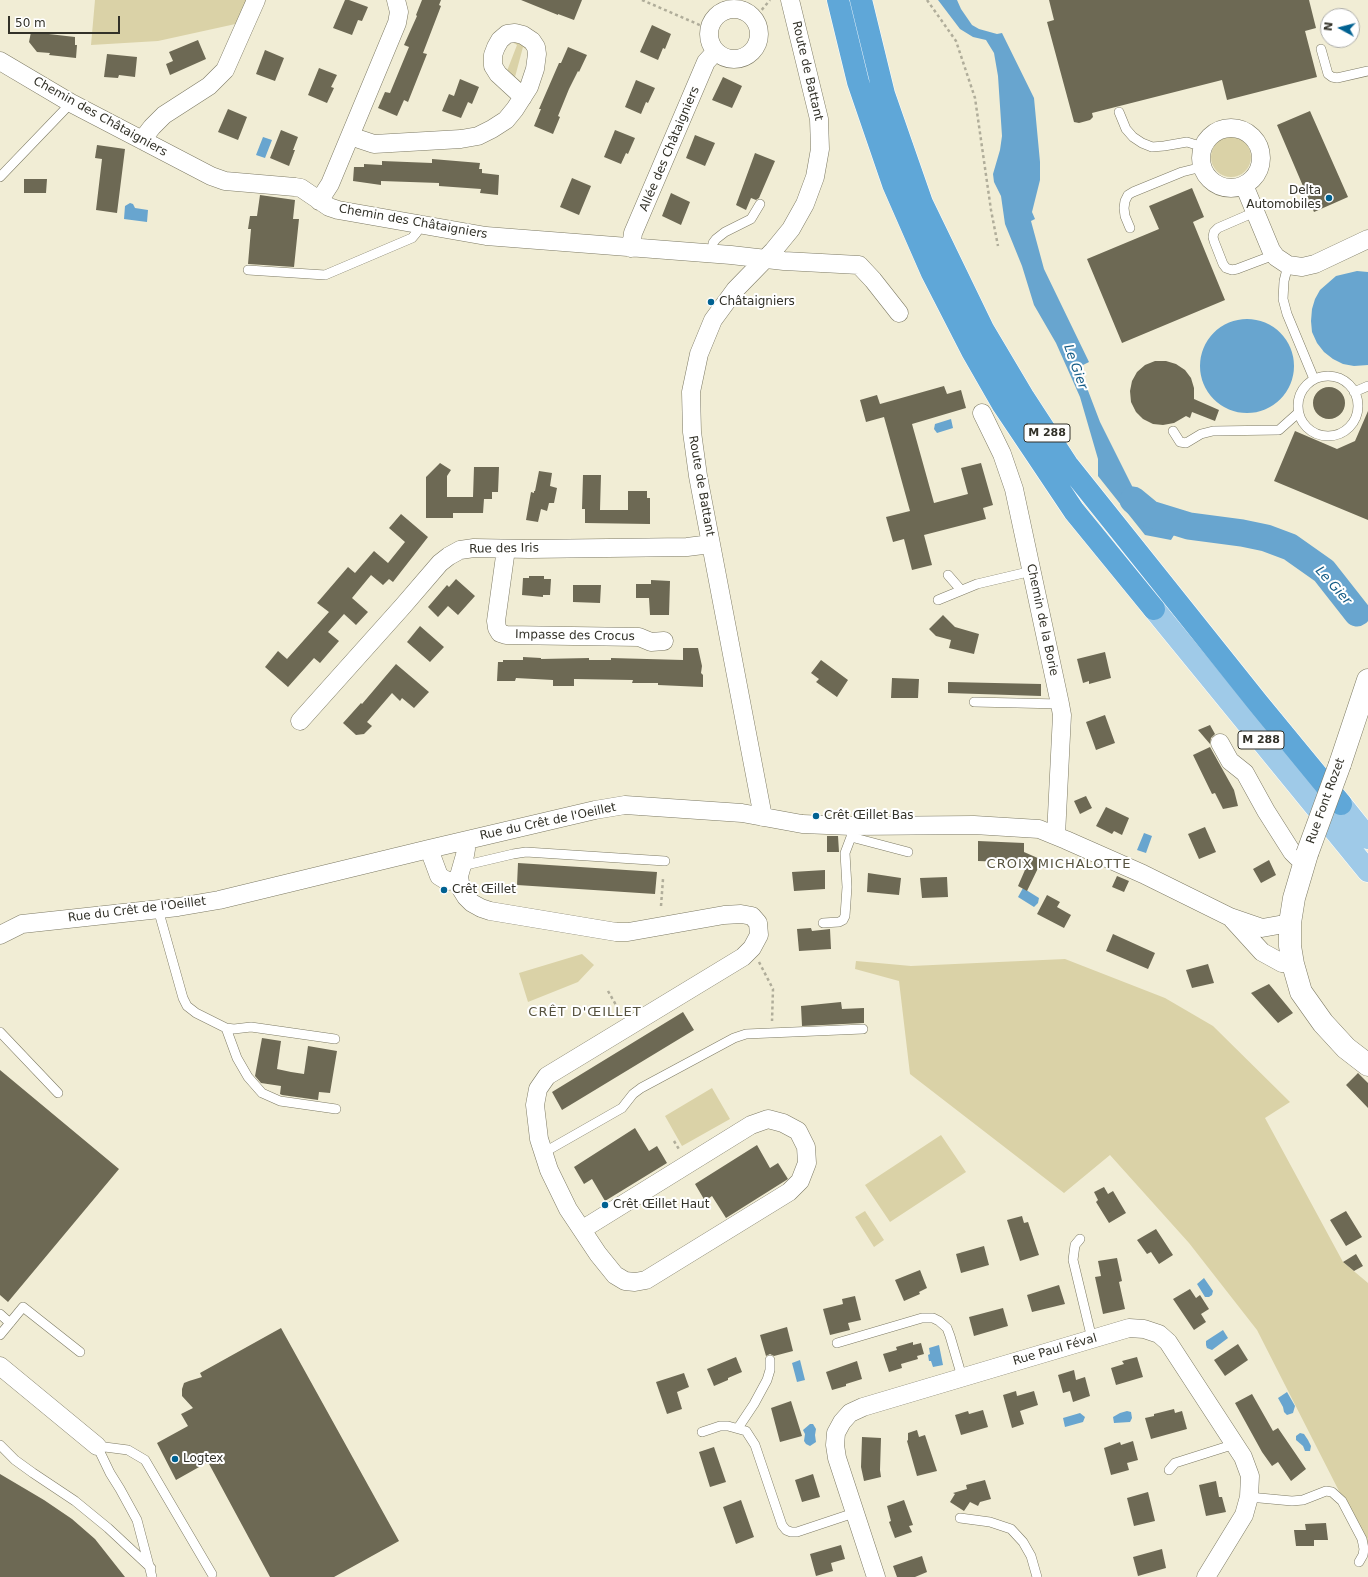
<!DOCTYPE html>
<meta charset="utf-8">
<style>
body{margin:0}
#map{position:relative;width:1368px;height:1577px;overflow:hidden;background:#f1edd5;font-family:"DejaVu Sans",sans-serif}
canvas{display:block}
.north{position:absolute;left:1320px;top:8px;width:40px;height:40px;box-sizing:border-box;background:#fff;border:1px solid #adada9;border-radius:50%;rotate:277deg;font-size:11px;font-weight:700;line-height:16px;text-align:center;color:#323128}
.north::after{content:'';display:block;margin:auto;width:14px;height:18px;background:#006191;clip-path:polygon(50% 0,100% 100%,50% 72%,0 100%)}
.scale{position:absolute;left:8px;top:16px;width:112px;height:18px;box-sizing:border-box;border:2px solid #323128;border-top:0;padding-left:5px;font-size:12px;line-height:14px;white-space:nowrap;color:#323128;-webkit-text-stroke:3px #fff;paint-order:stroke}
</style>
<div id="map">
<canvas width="1368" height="1577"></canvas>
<div class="north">N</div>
<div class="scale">50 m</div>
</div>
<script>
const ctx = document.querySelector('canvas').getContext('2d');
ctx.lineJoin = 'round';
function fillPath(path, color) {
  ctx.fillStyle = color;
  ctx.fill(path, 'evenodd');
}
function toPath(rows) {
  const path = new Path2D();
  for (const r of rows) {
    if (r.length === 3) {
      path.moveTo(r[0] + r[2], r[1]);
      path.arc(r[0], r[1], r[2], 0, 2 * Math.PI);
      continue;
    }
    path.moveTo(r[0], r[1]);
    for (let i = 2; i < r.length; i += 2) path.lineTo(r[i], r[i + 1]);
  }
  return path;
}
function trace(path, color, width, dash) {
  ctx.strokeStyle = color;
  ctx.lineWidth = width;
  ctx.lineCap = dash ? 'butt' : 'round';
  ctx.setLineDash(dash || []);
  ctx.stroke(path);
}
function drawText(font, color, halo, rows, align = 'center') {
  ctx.font = font + ' "DejaVu Sans",sans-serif';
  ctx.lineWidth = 4;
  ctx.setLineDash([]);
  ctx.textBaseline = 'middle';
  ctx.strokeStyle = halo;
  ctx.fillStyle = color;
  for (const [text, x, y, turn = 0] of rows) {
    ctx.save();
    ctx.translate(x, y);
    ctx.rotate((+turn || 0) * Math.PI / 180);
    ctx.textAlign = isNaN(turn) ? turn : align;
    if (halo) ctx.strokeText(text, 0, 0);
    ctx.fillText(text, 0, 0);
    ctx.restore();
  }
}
fillPath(toPath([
 [95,0,246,0,246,1,240,23,158,41,91,45],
 [509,40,520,40,531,53,523,47,515,77,524,84,523,85,507,71,517,45],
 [1231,157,20],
 [582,954,594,965,578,982,528,1002,519,973],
 [1065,959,1165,998,1213,1026,1290,1102,1265,1118,1343,1262,1368,1283,1368,1548,1257,1330,1189,1243,1110,1155,1064,1193,910,1074,899,981,855,969,856,961,911,966],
 [712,1088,730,1119,682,1146,665,1116],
 [941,1135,966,1172,890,1222,865,1185],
 [865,1211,884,1240,874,1247,855,1217]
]), '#dad2a7');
fillPath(toPath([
 [938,0,957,0,961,9,972,25,979,29,997,34,1002,33,1034,98,1040,162,1040,180,1032,212,1035,219,1031,221,1044,269,1089,362,1079,367,1100,422,1137,496,1148,509,1179,527,1171,540,1145,535,1098,476,1098,459,1080,397,1056,343,1034,305,1022,266,1005,224,1001,196,994,182,993,174,1000,150,1002,136,998,76,994,53,986,40,973,37,960,29],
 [263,137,272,140,265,158,256,155],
 [130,203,133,204,135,208,148,210,147,222,124,219,125,206],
 [1357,271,1368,272,1368,365,1354,366,1343,364,1333,359,1324,352,1317,343,1312,332,1311,321,1312,309,1315,299,1320,290,1336,276],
 [1247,366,47],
 [951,419,953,428,937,433,934,429,935,424],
 [1144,833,1152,836,1146,853,1137,850],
 [1023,888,1039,898,1038,903,1034,907,1018,897],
 [1204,1278,1213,1291,1212,1295,1209,1297,1205,1297,1197,1284],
 [1223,1330,1228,1338,1212,1350,1207,1348,1206,1345,1206,1341],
 [939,1345,943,1365,933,1367,931,1361,929,1361,928,1355,930,1354,929,1348],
 [800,1360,805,1380,797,1382,792,1363],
 [1287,1392,1295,1406,1293,1413,1287,1415,1284,1412,1283,1407,1278,1398],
 [1127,1411,1131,1412,1132,1418,1130,1422,1114,1423,1113,1417,1120,1413],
 [1080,1413,1085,1417,1083,1422,1065,1427,1063,1418],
 [810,1424,813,1424,816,1429,815,1435,816,1442,810,1446,806,1444,804,1441,805,1434,803,1430],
 [1300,1433,1304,1434,1308,1440,1311,1446,1310,1451,1305,1451,1303,1446,1296,1440,1296,1436]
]), '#68a5cf');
trace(toPath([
 [1133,500,1150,514,1189,526,1242,533,1266,538,1290,547,1324,571,1357,613]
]), '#68a5cf', 27);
fillPath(toPath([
 [345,0,349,0,368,7,362,21,358,20,352,35,333,28],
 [422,0,441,0,439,5,441,6,423,53,427,54,408,102,404,100,397,116,378,108,385,92,390,93,409,47,404,45,417,16,416,15],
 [521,0,582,0,574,20,558,14,558,15],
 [1049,0,1309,0,1316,28,1305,31,1317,77,1227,100,1222,80,1092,113,1093,117,1090,120,1079,123,1074,122,1047,22,1054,20],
 [652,25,671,34,665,49,663,48,658,60,640,52],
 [31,32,75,37,75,45,77,45,76,58,49,55,50,53,37,52,29,42],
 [198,40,206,59,170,75,166,64,173,61,169,52],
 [568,47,587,55,579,72,578,71,569,89,558,116,560,117,553,134,534,126,541,109,539,109,559,63,561,63],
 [265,50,284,58,275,81,256,74],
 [107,54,137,57,135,77,119,75,118,78,104,77],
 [319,68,337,75,331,87,334,88,327,103,308,95],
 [723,77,742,86,732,108,712,100],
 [460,79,479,87,472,104,468,102,461,118,442,111,449,94,454,96],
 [636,80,655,88,648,103,646,102,641,114,625,107],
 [228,109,247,117,238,140,218,132],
 [1310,111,1348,197,1314,212,1277,125],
 [281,130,298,137,293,150,295,150,289,166,270,158],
 [615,130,635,138,628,154,626,153,621,164,604,157],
 [695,135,715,143,705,166,686,158],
 [97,145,125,149,117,213,96,210,102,159,95,158],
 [755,153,775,161,759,198,756,200,751,198,746,210,736,205],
 [432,159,480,163,479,169,482,169,482,173,499,175,498,195,480,193,481,189,439,186,439,183,381,181,381,185,353,181,354,167,364,167,364,164,382,165,382,161,432,163],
 [572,178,591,186,579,215,560,207],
 [24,179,47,179,46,193,24,193],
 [1192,188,1204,217,1193,222,1225,300,1122,343,1087,259,1159,229,1149,206],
 [671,193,690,202,681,225,662,216],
 [260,195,295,200,293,219,299,219,294,267,248,264,251,229,248,229,250,216,257,216],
 [1155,361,1166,361,1176,364,1185,370,1191,378,1194,388,1194,399,1219,410,1215,421,1192,412,1190,418,1186,416,1174,423,1163,425,1153,424,1143,419,1136,412,1131,402,1130,391,1132,381,1137,372,1145,365],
 [944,386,947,394,961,390,966,408,912,424,934,503,968,494,961,468,981,463,993,505,983,508,986,519,924,535,932,565,912,570,904,539,893,542,886,517,910,511,884,417,866,422,860,400,877,395,880,404],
 [1329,403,16],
 [1368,411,1368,520,1274,481,1295,431,1337,449,1355,441],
 [440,463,451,470,447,476,447,497,473,497,474,467,499,467,498,492,492,492,492,499,484,499,483,513,453,513,453,518,426,518,426,477],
 [539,471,552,473,550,486,557,488,554,503,549,503,547,511,541,509,538,522,526,520,531,492,534,493,534,491,535,491],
 [583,475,601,475,600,510,628,510,628,491,647,491,647,498,650,498,650,524,585,523,585,509,582,509],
 [401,514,428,537,393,582,389,579,383,585,371,575,352,598,368,612,356,625,344,614,328,632,339,641,320,663,314,658,288,687,265,667,278,651,287,659,329,612,317,603,348,567,355,573,374,551,388,563,405,542,389,528],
 [529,576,544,576,544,579,551,579,550,595,543,595,543,597,522,595,523,578,529,578],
 [456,579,475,596,458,615,448,606,438,617,428,607,447,585,449,587],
 [651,580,670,581,669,615,650,615,649,598,636,598,636,584,651,584],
 [573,585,601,585,600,603,573,602],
 [943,615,955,627,979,634,974,654,949,648,951,640,936,636,929,629],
 [420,626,444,647,430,662,407,642],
 [683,648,698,648,702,666,701,673,703,675,703,687,658,685,658,683,632,683,633,680,574,679,574,686,553,686,553,680,516,678,515,681,497,681,498,662,503,662,503,660,523,660,523,657,541,658,541,659,589,658,589,660,611,660,611,658,683,660],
 [1105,652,1111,678,1089,684,1089,681,1083,683,1077,659],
 [821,660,848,680,837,697,816,682,819,679,811,673],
 [396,664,429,692,414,708,402,698,400,701,392,693,367,722,372,726,364,734,356,735,343,723,361,703,362,704],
 [892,678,919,679,918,698,891,698],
 [948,682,1041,684,1041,696,948,693],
 [1105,715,1115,743,1096,750,1086,722],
 [1210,725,1215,734,1211,738,1210,744,1198,730],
 [1210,747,1234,790,1238,806,1223,809,1215,793,1212,794,1193,755],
 [1086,796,1092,808,1080,814,1074,801],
 [1106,807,1129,818,1122,835,1114,831,1112,834,1096,826],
 [1205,827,1216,852,1199,859,1188,834],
 [827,836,838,836,839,852,827,852],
 [978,841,1024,843,1024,852,1049,863,1048,864,1040,864,1027,891,1018,886,1028,863,978,861],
 [1269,860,1276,875,1261,883,1253,869],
 [518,863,657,872,655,894,517,885],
 [825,870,825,889,794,891,792,872],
 [868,873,901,878,899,895,867,892],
 [1117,876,1129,881,1124,892,1112,887],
 [947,877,948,897,922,898,920,878],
 [1047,895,1060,902,1057,907,1071,915,1064,928,1037,914],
 [811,928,812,931,830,929,831,949,799,951,797,929],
 [1113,934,1155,953,1148,969,1106,951],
 [1208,964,1214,983,1192,988,1186,970],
 [1269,984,1293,1013,1278,1023,1251,993],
 [841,1002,842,1009,864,1008,864,1023,802,1026,801,1006],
 [683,1012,694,1030,562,1110,552,1092],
 [262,1038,281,1041,277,1069,291,1072,304,1074,308,1046,337,1051,330,1093,319,1092,318,1100,282,1095,280,1094,281,1086,261,1083,255,1076],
 [0,1070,119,1169,8,1302,0,1295],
 [1358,1073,1368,1083,1368,1108,1346,1085],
 [635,1128,649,1151,657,1146,667,1163,605,1201,592,1179,584,1184,574,1167],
 [757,1145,770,1168,778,1163,788,1179,726,1218,712,1196,705,1201,695,1184],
 [1104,1187,1108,1194,1113,1191,1126,1213,1109,1223,1096,1202,1098,1200,1094,1192],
 [1346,1211,1362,1237,1346,1246,1330,1220],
 [1022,1216,1024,1223,1028,1222,1039,1255,1020,1261,1007,1220],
 [1156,1229,1173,1255,1159,1264,1151,1252,1147,1254,1137,1240],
 [984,1246,989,1265,961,1273,956,1254],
 [1356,1254,1363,1266,1354,1271,1343,1262],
 [1117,1258,1122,1281,1119,1282,1125,1309,1103,1314,1095,1277,1101,1276,1098,1261],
 [920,1270,927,1288,919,1292,920,1294,904,1301,895,1280],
 [1059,1285,1065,1304,1032,1312,1027,1295],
 [1190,1289,1196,1298,1200,1295,1209,1309,1201,1314,1206,1322,1194,1330,1173,1299],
 [855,1296,861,1320,848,1323,850,1330,830,1335,823,1309,843,1304,842,1299],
 [1003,1308,1008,1326,974,1336,969,1317],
 [787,1327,793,1351,774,1356,770,1354,766,1356,760,1335],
 [281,1328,399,1541,334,1577,270,1577,208,1462,176,1480,157,1443,188,1426,181,1414,193,1408,182,1396,182,1389,184,1383,189,1381,202,1377,200,1373],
 [913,1342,913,1345,921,1343,924,1354,917,1356,918,1359,901,1364,902,1368,889,1372,883,1354,897,1350,896,1347],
 [1238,1344,1248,1360,1225,1376,1214,1360],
 [736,1357,742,1372,728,1378,728,1380,714,1386,707,1369],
 [1137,1357,1143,1377,1116,1385,1111,1368,1124,1364,1122,1361],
 [857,1361,862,1379,846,1384,846,1386,832,1390,826,1372],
 [1074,1370,1076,1380,1085,1377,1090,1396,1073,1402,1070,1391,1063,1393,1058,1375],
 [684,1373,689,1387,677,1392,682,1409,667,1414,656,1382],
 [1016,1391,1017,1396,1034,1391,1038,1405,1020,1411,1024,1424,1012,1428,1003,1395],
 [1252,1394,1273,1431,1278,1428,1306,1469,1291,1481,1278,1462,1272,1466,1262,1452,1235,1403],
 [791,1401,802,1436,780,1442,771,1408],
 [1174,1409,1175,1413,1182,1411,1187,1429,1151,1439,1145,1418,1154,1416,1154,1414],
 [983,1410,988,1427,961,1435,955,1415,968,1411,969,1414],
 [917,1430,919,1437,925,1435,937,1471,917,1476,907,1441,908,1440,908,1433],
 [862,1437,881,1438,880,1470,881,1477,864,1481,861,1467],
 [1133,1441,1138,1460,1127,1463,1129,1470,1111,1475,1104,1448,1120,1442,1121,1445],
 [714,1447,726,1482,710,1487,699,1452],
 [0,1474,44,1500,72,1519,95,1539,125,1577,0,1577],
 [813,1474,820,1497,802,1502,795,1480],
 [985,1480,991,1499,980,1502,978,1506,970,1502,964,1511,950,1502,955,1494,953,1493,967,1489,966,1485],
 [1216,1481,1219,1497,1222,1497,1226,1512,1206,1516,1199,1485],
 [1148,1492,1155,1521,1134,1526,1127,1498],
 [741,1500,754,1537,736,1544,723,1507],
 [904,1500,913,1525,909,1526,912,1532,895,1538,889,1522,891,1521,887,1506],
 [1326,1523,1328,1540,1314,1540,1314,1546,1296,1546,1294,1530,1306,1530,1305,1524],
 [841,1545,845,1559,831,1563,833,1571,816,1576,810,1554],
 [1162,1549,1166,1568,1138,1576,1133,1557],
 [922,1556,927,1572,915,1577,897,1577,893,1566]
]), '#6d6954');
const lane = toPath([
 [1321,49,1328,74,1332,77,1337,78,1368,71],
 [1119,112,1126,129,1133,137,1142,143,1152,147,1164,146,1187,142,1203,147],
 [0,177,71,103],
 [1255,212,1218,228,1214,232,1213,237,1214,241,1223,264,1226,268,1232,270,1237,269,1274,255],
 [1130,228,1125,216,1124,208,1125,201,1128,195,1133,192,1182,172,1202,167],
 [712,254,713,243,716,239,725,232,751,219,760,204],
 [1288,265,1284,281,1283,299,1287,314,1314,379],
 [248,270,325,275,412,238,417,232,419,225],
 [1328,406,30],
 [1354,392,1368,386],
 [1173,431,1180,442,1186,443,1201,434,1213,431,1279,430,1298,413],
 [948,575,961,590],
 [938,600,977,584,1032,571],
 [974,702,1060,704],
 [851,837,908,852],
 [462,866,513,854,526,852,665,861],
 [158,909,183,998,187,1006,196,1013,226,1028,234,1029,251,1027,335,1039],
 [823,923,839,922,843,920,845,916,847,887,845,853,851,837,852,826],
 [226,1028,237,1058,248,1077,262,1093,280,1101,336,1109],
 [0,1032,58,1093],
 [543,1153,622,1108,633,1094,641,1088,734,1038,746,1034,863,1029],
 [1080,1239,1075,1245,1073,1260,1092,1339],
 [0,1314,10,1323],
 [0,1335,23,1307,80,1352],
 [837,1343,922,1318,933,1318,939,1321,947,1328,950,1336,962,1377],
 [738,1428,754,1404,767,1380,770,1370,770,1360],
 [702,1432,720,1426,728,1426,746,1431,755,1445,782,1525,786,1530,791,1532,797,1532,854,1513],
 [0,1445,15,1460,33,1473,75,1501,108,1528,151,1568],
 [97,1446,128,1450,145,1460,212,1574],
 [97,1446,110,1473,120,1489,137,1520,152,1577],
 [1169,1470,1175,1463,1235,1444],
 [1249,1497,1292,1501,1303,1500,1326,1491,1332,1492,1342,1501,1362,1539,1364,1549,1363,1555,1359,1562],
 [960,1518,990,1522,1011,1529,1023,1542,1031,1556,1037,1577]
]);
const street = toPath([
 [734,34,25],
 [0,61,71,103,142,140,211,176,225,181,295,187,301,188,329,207,338,210,486,236,731,255,784,261,859,265,873,280,899,313],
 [1231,158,30],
 [350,136,374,144,461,139,478,136,492,129,506,120,515,109,529,87,535,69,537,54,536,47,532,41,523,35,515,33,507,34,500,40,496,47,493,55,493,66,498,74,523,97],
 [142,140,152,127,164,115,209,86,225,70,256,0],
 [1244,185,1271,250,1276,257,1288,265,1302,267,1315,264,1368,239],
 [319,201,330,184,397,23,399,12,396,0],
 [631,248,633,233,706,62,715,52],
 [982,413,1002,454,1014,489,1060,704,1062,715,1056,835],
 [506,549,496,621,497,628,500,633,506,635,639,637,651,642,664,641],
 [300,721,403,606,440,563,449,556,460,550,474,548,529,549,687,547,711,544],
 [1220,743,1230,761,1245,773,1266,811,1292,852,1297,857,1305,860],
 [763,817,698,476,692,432,691,392,699,354,713,320,735,290,773,251,791,229,805,204,815,177,820,149,819,119,790,0],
 [464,841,466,849,465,855,459,876,461,889,466,897,472,903,481,908,490,911,616,932,628,932,724,915,741,914,752,916,758,923,759,935,752,948,743,957,547,1076,538,1089,535,1105,539,1139,549,1170,568,1209,598,1254,615,1275,625,1281,635,1282,646,1280,789,1192,800,1181,807,1163,806,1147,798,1131,783,1123,768,1119,751,1125,583,1229],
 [429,849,439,876,447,881,459,880],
 [1232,919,1262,952,1282,963,1293,964],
 [0,935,22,924,178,907,219,900,429,849,595,810,625,805,742,813,802,824,852,826,974,825,1039,829,1066,840,1143,874,1230,917,1262,928,1290,923],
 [0,1366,97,1446],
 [876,1577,837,1458,835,1445,836,1433,842,1422,850,1413,863,1407,1129,1328,1144,1329,1159,1334,1168,1342,1243,1457,1250,1476,1249,1497,1244,1515,1206,1577]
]);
const secondary = toPath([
 [1340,764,1368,680],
 [1307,854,1294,898,1290,923,1290,946,1293,964,1301,992,1323,1023,1346,1048,1368,1065]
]);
const primary = toPath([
 [1154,609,1368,871],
 [1341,804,1368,838]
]);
const highway = toPath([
 [838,0,858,82,893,184,932,273,972,351,1003,405,1074,511,1154,609],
 [861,0,884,94,922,203,983,329,1024,398,1067,464,1258,703,1341,804]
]);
trace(lane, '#7d7a64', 10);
trace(street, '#7d7a64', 19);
trace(secondary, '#7d7a64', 23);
trace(primary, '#fff', 23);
trace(highway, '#fff', 23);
trace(toPath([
 [642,0,709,29],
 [927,0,956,41,975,98,991,210,998,246],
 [754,19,770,0],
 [661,906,663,879],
 [759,962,773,989,772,1021],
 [608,991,620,1012],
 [674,1141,680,1151]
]), '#b0ad9a', 2.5, [3, 3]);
trace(lane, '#fff', 9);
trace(street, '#fff', 18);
trace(secondary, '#fff', 22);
trace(primary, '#9fcae8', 22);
trace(highway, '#5fa7d8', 22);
const secondaryBridge = toPath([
 [1307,854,1340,764]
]);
trace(secondaryBridge, '#7d7a64', 23, []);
trace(secondaryBridge, '#fff', 22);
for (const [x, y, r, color] of [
 [1329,198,4,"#006191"],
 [711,302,4,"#006191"],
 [816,816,4,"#006191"],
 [444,890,4,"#006191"],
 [605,1205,4,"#006191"],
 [175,1459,4,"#006191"]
]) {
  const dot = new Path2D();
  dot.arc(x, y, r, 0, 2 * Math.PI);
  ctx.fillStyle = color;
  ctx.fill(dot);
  trace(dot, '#fff', 1.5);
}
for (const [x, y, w] of [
 [1047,433,46],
 [1261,740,46]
]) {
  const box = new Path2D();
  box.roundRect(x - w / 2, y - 9, w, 18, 3);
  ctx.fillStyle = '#fff';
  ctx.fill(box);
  trace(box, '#323128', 1);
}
drawText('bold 11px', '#323128', null, [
 ["M 288",1047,433],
 ["M 288",1261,740]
]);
drawText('12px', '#323128', '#fff', [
 ["Route de Battant",807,71,77],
 ["Chemin des Châtaigniers",100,117,29],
 ["Allée des Châtaigniers",670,149,-67],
 ["Chemin des Châtaigniers",413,222,10],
 ["Route de Battant",701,486,80],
 ["Rue des Iris",504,549,-1],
 ["Chemin de la Borie",1042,620,78],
 ["Impasse des Crocus",575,636,1],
 ["Rue Font Rozet",1326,801,-70],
 ["Rue du Crêt de l'Oeillet",548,822,-12],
 ["Rue du Crêt de l'Oeillet",137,910,-7],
 ["Rue Paul Féval",1055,1350,-16]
]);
drawText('12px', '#323128', '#fff', [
 ["Delta",1321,191,"right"],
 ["Automobiles",1321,205,"right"],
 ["Châtaigniers",719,302],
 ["Crêt Œillet Bas",824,816],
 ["Crêt Œillet",452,890],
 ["Crêt Œillet Haut",613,1205],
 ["Logtex",183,1459]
], 'left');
drawText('italic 13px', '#145c86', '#fff', [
 ["Le Gier",1075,367,70],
 ["Le Gier",1333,586,48]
]);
ctx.letterSpacing = '1px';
drawText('13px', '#56523e', '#fff', [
 ["CROIX MICHALOTTE",1059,865],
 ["CRÊT D'ŒILLET",585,1013]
]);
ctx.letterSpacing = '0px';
</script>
